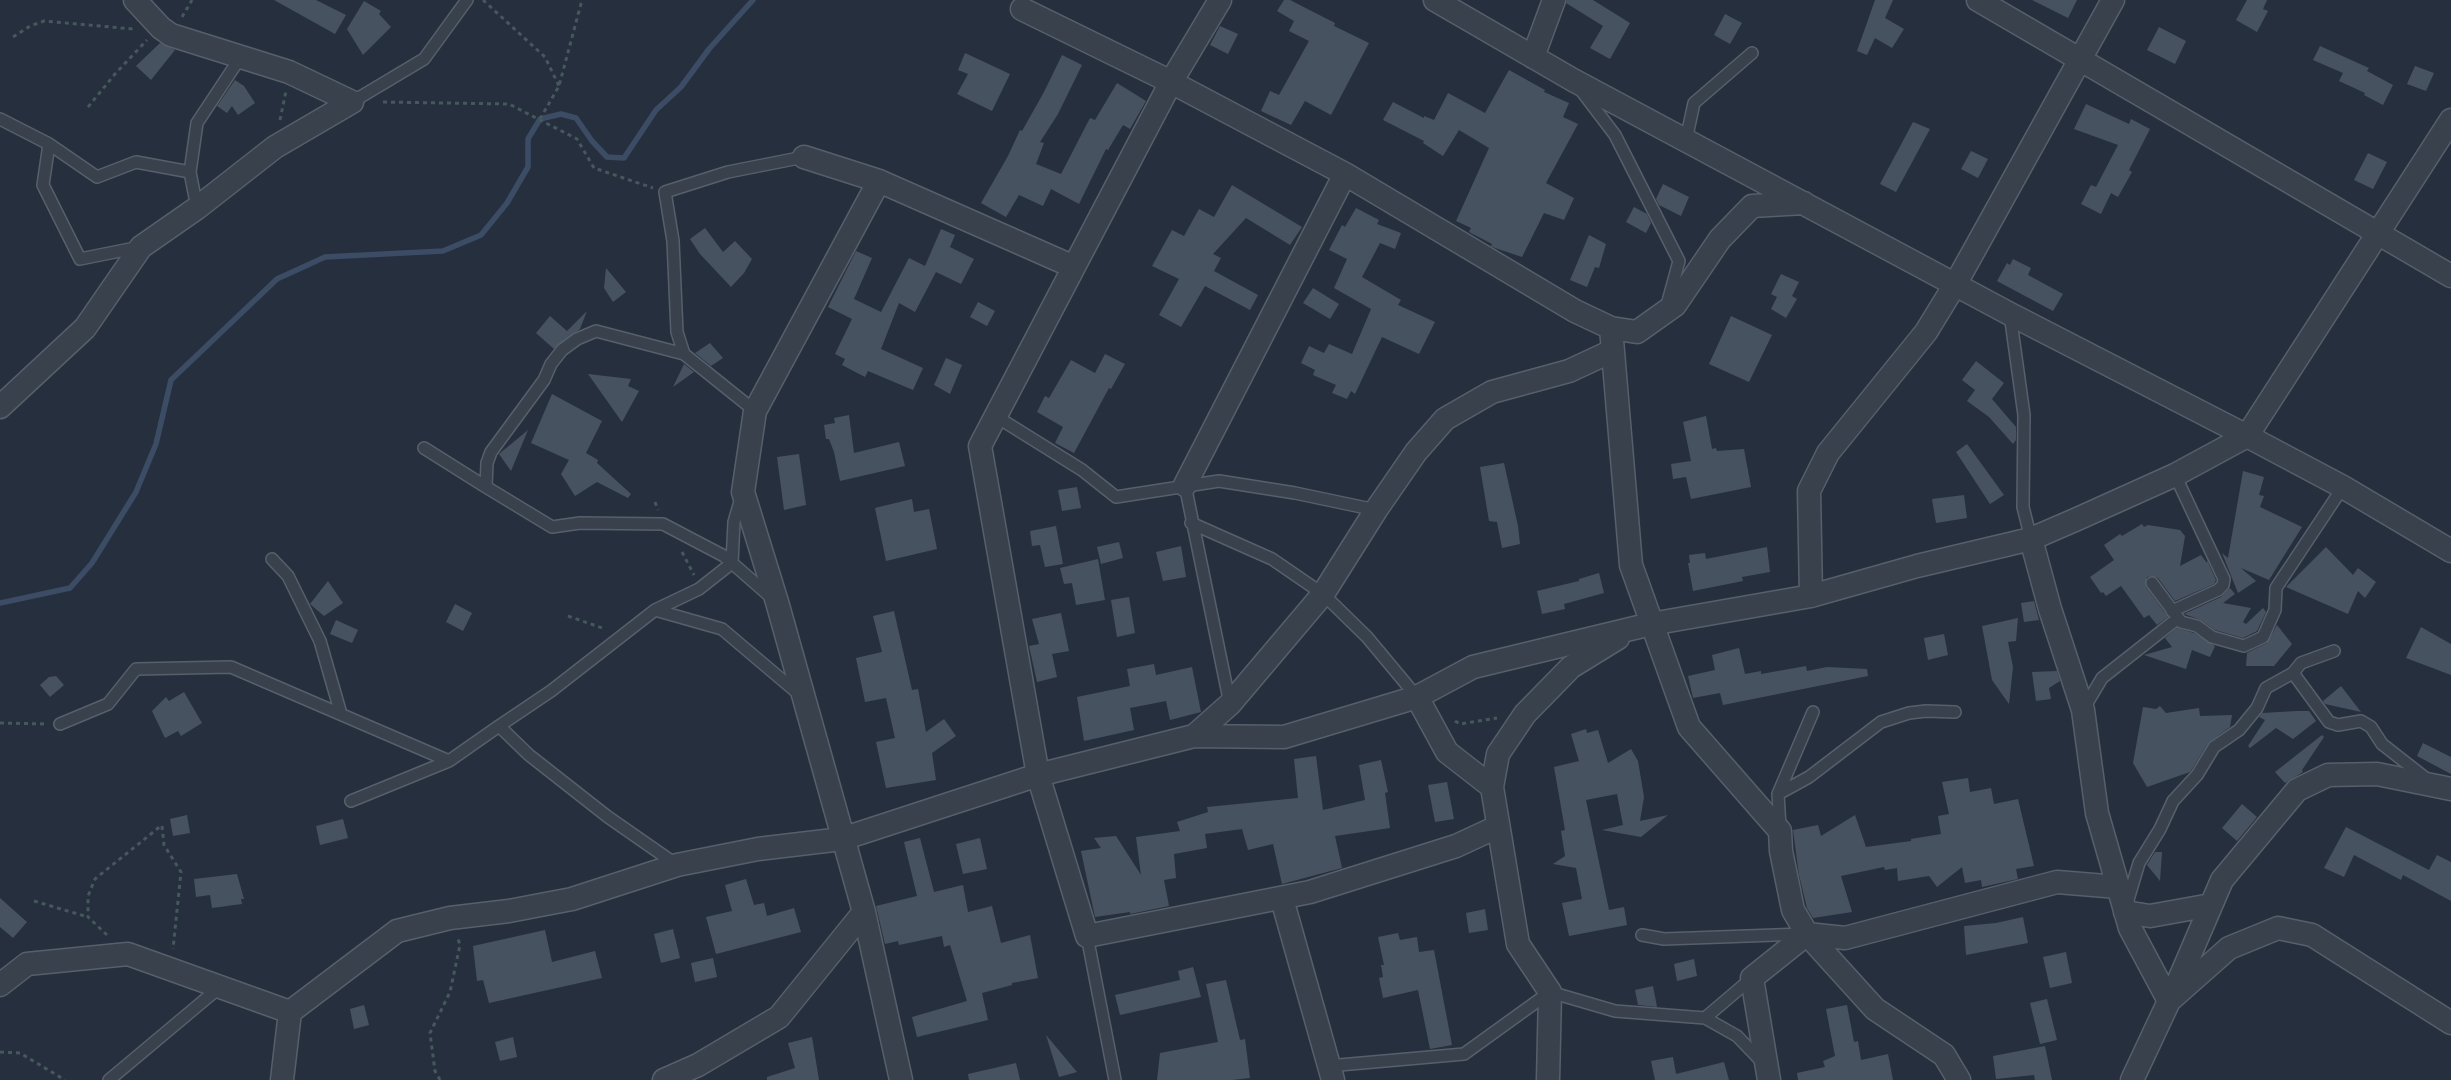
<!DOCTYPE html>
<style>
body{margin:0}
canvas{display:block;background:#252f3d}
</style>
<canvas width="2451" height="1080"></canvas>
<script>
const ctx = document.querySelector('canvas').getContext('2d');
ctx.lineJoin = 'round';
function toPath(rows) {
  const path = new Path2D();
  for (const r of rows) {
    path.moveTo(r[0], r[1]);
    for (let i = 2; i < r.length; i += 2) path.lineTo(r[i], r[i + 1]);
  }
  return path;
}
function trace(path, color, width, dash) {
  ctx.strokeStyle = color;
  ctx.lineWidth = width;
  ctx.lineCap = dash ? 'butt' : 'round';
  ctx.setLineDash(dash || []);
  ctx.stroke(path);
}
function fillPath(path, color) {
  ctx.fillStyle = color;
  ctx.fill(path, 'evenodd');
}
trace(toPath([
 [0,603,70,588,92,563,136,492,156,444,171,380,277,279,325,257,443,251,481,235,507,203,528,167,528,139,540,119,561,114,576,118,592,141,607,157,624,158,656,110,681,87,709,49,753,0]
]), '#3c4c65', 5.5);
fillPath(toPath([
 [274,0,316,0,346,15,335,34],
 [1284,0,1290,0,1335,23,1334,26,1369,43,1331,115,1305,101,1291,125,1261,111,1270,91,1279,95,1309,41,1289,31,1294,21,1277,11],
 [1567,0,1593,0,1630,23,1610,59,1590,48,1603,26,1566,3],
 [1875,0,1893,0,1885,18,1904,29,1892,48,1875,38,1867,55,1857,51],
 [2032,0,2077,0,2068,18],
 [2247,0,2267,0,2263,9,2268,11,2257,32,2236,20],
 [364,1,381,11,379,14,391,27,363,55,347,29],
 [1725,14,1742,23,1730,44,1714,35],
 [1220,26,1238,34,1228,54,1210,45],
 [2159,27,2186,41,2175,64,2147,50],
 [160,43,175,50,151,80,136,66],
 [2320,46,2369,68,2367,71,2393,85,2383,105,2364,95,2365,93,2339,81,2343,73,2313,60],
 [965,53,1010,74,992,111,957,94,968,74,958,70],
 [1062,55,1082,65,1058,114,1040,142,1044,143,1036,164,1061,174,1090,118,1095,120,1117,83,1146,101,1130,129,1123,125,1108,150,1106,149,1079,204,1051,189,1043,206,1019,195,1006,217,981,203,1008,156,1020,130,1022,131,1044,92],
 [2415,66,2434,73,2426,91,2407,84],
 [1509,70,1545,90,1544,92,1569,103,1563,117,1578,124,1546,183,1574,198,1564,220,1544,213,1522,257,1495,248,1491,246,1492,244,1469,232,1471,228,1456,221,1489,148,1459,130,1443,156,1423,143,1424,141,1383,120,1393,102,1424,118,1424,116,1434,120,1448,93,1485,113],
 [235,80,244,86,255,103,238,115,232,106,227,113,217,106],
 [2086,104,2129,124,2131,119,2150,129,2129,170,2132,172,2118,197,2111,193,2101,214,2081,204,2091,185,2096,187,2118,145,2074,129],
 [1913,122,1930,129,1896,192,1880,184],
 [1971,151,1988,159,1978,178,1961,169],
 [2368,153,2387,162,2373,189,2354,180],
 [1663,184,1689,197,1681,216,1659,205,1656,199],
 [1232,185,1302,227,1290,245,1246,218,1213,254,1221,258,1214,271,1258,295,1250,310,1205,286,1181,327,1159,315,1179,279,1152,266,1172,230,1184,236,1199,209,1214,217],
 [1634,207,1647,214,1651,223,1646,233,1626,222],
 [1356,208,1379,220,1377,224,1401,233,1395,249,1380,243,1362,277,1401,300,1398,305,1435,322,1419,354,1382,337,1355,394,1351,391,1347,399,1332,393,1336,385,1313,375,1315,370,1301,363,1309,346,1324,353,1329,344,1352,354,1371,309,1334,288,1347,259,1329,250,1342,225,1345,227],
 [705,228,723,252,735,241,752,259,744,273,731,287,700,254,690,239],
 [941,229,955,235,950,247,974,259,961,284,936,272,915,312,899,303,881,349,923,368,913,390,868,371,865,377,842,365,845,359,835,354,852,319,828,307,856,251,872,258,854,299,881,312,909,258,925,266],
 [1589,235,1606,244,1599,268,1595,267,1587,287,1570,280],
 [2013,259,2031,268,2028,275,2063,294,2053,311,1997,281,2007,263,2010,265],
 [606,268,626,292,613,302,604,288],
 [1781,274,1799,282,1792,296,1797,299,1786,318,1771,309,1777,297,1771,294],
 [1313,288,1339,304,1330,319,1303,303],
 [978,302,995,311,987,326,970,317],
 [587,311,580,329,554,349,536,333,550,316,567,331],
 [1731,316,1772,335,1749,382,1709,364],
 [710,343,723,358,711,366,695,353],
 [1105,354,1125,364,1111,389,1109,388,1074,453,1055,443,1063,427,1037,412,1045,396,1049,398,1071,360,1095,373],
 [946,358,962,365,950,394,934,385],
 [1976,361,2004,383,1992,399,2016,427,2016,440,2013,444,1989,417,1967,401,1975,390,1962,380],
 [684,364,694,372,673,387],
 [588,374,631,379,628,386,639,391,622,422],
 [552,394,602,421,586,453,598,460,597,463,631,494,628,498,597,482,575,496,561,474,569,460,531,443],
 [849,415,854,453,899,442,905,466,840,481,834,452,829,439,826,439,824,425,835,423,834,418],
 [1706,416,1712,449,1716,448,1717,451,1744,449,1751,487,1691,499,1686,477,1673,479,1671,464,1691,461,1683,422],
 [528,430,511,471,499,454],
 [1967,444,2004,495,1990,504,1956,452],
 [799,454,806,505,784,510,777,457],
 [1504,463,1518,526,1520,544,1502,548,1497,522,1489,521,1480,467],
 [2243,471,2264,477,2259,495,2264,496,2260,507,2302,527,2269,580,2241,568,2256,581,2238,593,2222,553,2228,558],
 [1077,487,1081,508,1062,511,1058,490],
 [1964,495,1967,518,1936,523,1932,499],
 [912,499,914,512,929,509,937,549,886,561,875,508],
 [2142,524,2144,527,2148,525,2180,530,2185,536,2180,566,2201,555,2207,563,2207,560,2216,580,2214,584,2175,601,2158,578,2152,576,2147,577,2146,587,2168,617,2157,625,2149,615,2144,618,2121,586,2106,596,2103,592,2101,593,2090,577,2114,560,2104,545,2120,534,2122,536],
 [1056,526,1063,564,1045,567,1040,545,1032,546,1030,531],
 [1119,542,1123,558,1101,564,1097,547],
 [1181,546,1186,577,1163,581,1156,552],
 [1767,547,1770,572,1742,577,1743,581,1693,591,1688,563,1690,563,1689,555,1705,553,1706,559],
 [2326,547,2353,575,2358,568,2376,582,2365,598,2358,591,2348,614,2286,587],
 [1098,559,1105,600,1076,605,1072,583,1064,584,1060,568],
 [1599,573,1604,593,1564,604,1565,609,1542,614,1537,591,1579,581,1579,579],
 [328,581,343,603,324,616,310,604],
 [2230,588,2235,594,2223,603,2251,608,2243,622,2246,624,2263,608,2266,612,2257,631,2243,638,2215,630,2201,620,2184,614,2221,597],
 [1129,597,1135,633,1117,637,1111,600],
 [2034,601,2039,620,2024,622,2021,603],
 [455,604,472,613,463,631,446,622],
 [894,611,912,690,918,689,926,732,944,719,956,736,932,753,936,780,886,788,876,742,895,738,886,698,865,702,856,658,882,652,873,616],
 [1061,613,1069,651,1052,654,1057,677,1037,682,1029,646,1039,644,1032,619],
 [2018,618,2016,641,2008,642,2013,667,2009,704,1992,680,1982,626],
 [336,620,358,630,352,643,330,634],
 [2277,625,2292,644,2274,666,2246,666,2247,653,2267,643],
 [2421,627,2451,644,2451,675,2406,658],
 [2177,628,2194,633,2215,646,2210,657,2192,650,2186,669,2144,655,2172,647,2165,638],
 [1944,634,1948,655,1928,660,1924,638],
 [1739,648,1745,674,1761,671,1761,674,1806,666,1807,671,1827,667,1867,669,1868,676,1723,705,1720,693,1693,698,1688,676,1715,670,1712,655],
 [1154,664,1156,675,1192,667,1201,712,1170,720,1166,701,1130,708,1134,730,1084,741,1077,697,1130,686,1127,669],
 [2057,671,2060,681,2049,688,2051,699,2036,701,2032,672],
 [56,676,64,685,50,697,40,685,49,677],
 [2341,686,2361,712,2325,704,2323,701],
 [184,692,202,723,181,736,178,731,165,738,152,711,166,697,169,701],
 [2160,706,2166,713,2199,708,2200,716,2232,715,2230,727,2208,743,2190,772,2147,787,2133,763,2143,707,2156,709],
 [2297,711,2309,711,2316,721,2293,739,2276,728,2250,748,2248,746,2265,720,2259,717,2262,713],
 [1586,729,1587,733,1598,730,1608,763,1631,749,1638,761,1644,797,1640,821,1668,815,1641,837,1602,830,1623,825,1617,794,1586,800,1609,910,1624,907,1627,925,1569,936,1562,903,1582,899,1576,868,1553,864,1565,856,1561,831,1565,830,1554,767,1579,761,1571,734],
 [2322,735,2324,737,2302,770,2303,772,2285,783,2275,772],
 [2423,743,2451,757,2451,774,2417,756],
 [1316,756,1323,810,1365,800,1359,765,1381,760,1388,792,1385,793,1390,828,1335,836,1342,868,1282,884,1273,844,1248,850,1242,829,1205,834,1207,848,1174,854,1176,878,1164,880,1169,906,1130,914,1130,912,1095,917,1081,851,1101,848,1094,838,1116,836,1141,875,1136,837,1180,831,1177,822,1208,812,1207,807,1298,798,1294,759],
 [1968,778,1970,792,1991,788,1994,804,2018,799,2034,866,2016,869,2018,879,1982,887,1981,880,1965,883,1962,867,1937,887,1929,876,1898,881,1897,868,1885,870,1884,867,1841,876,1852,912,1813,918,1807,908,1799,875,1793,830,1818,825,1821,836,1855,815,1866,847,1911,841,1911,839,1941,834,1938,816,1949,814,1942,782],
 [1447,782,1454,819,1435,822,1428,785],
 [2242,804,2257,817,2237,841,2222,828],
 [187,815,190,833,173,836,170,819],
 [343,819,348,838,320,845,316,826],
 [2346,827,2429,870,2437,855,2451,862,2451,901,2403,875,2401,880,2354,855,2344,877,2324,868],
 [920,838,934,892,963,885,968,912,992,906,1001,943,1030,935,1038,978,1012,983,1012,985,982,993,988,1020,917,1037,912,1017,967,1001,950,945,944,947,942,936,899,945,898,941,885,944,876,906,917,896,904,842],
 [980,838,987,869,963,874,956,844],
 [2155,852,2162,852,2160,881,2147,865],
 [237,874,244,899,241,899,242,904,212,908,210,895,196,897,194,879],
 [746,879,754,905,764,903,767,916,794,908,801,932,716,954,706,917,732,911,725,885],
 [0,898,27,922,13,938,0,927],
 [1485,909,1488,930,1469,933,1466,913],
 [2023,917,2028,943,1966,955,1964,926,1996,923],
 [673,929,680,958,661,963,654,934],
 [545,930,552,962,595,951,602,978,489,1003,483,980,477,981,473,946],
 [1398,933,1400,940,1417,937,1419,952,1434,950,1452,1045,1430,1049,1418,990,1383,998,1379,978,1383,977,1381,965,1384,965,1378,937],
 [2066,952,2072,983,2050,988,2043,957],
 [713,958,717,977,695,982,691,963],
 [1694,959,1697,976,1677,981,1674,964],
 [1193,967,1201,997,1120,1015,1115,995,1180,980,1178,971],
 [1226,980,1240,1040,1245,1039,1250,1078,1232,1080,1157,1080,1160,1053,1218,1042,1206,984],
 [1653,986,1657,1007,1638,1005,1635,990],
 [2047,999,2057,1040,2040,1044,2030,1003],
 [364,1005,369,1025,354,1029,350,1009],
 [1847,1005,1854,1042,1858,1041,1861,1060,1888,1054,1893,1080,1798,1080,1797,1073,1825,1067,1823,1061,1835,1056,1826,1009],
 [1046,1035,1077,1072,1059,1077],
 [513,1037,517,1057,500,1061,495,1042],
 [812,1037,819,1080,767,1080,767,1077,795,1068,788,1043],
 [2045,1046,2052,1080,2035,1080,2034,1075,1996,1079,1993,1056],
 [1673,1057,1676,1074,1724,1062,1729,1080,1655,1080,1651,1061],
 [1016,1063,1020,1080,969,1080,968,1074]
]), '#475261');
const service = toPath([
 [1580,89,1615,135,1679,261,1667,305],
 [352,102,424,59,467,0],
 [0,119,49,144,97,177,136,162,190,172,197,208],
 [1686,140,1694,103,1752,53],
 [49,144,43,185,80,259,140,247],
 [190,172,197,123,240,58],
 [2010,314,2024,415,2023,507,2031,539],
 [684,354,677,332,673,241,665,192,728,172,804,157],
 [755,411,684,354,596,331,577,339,562,350,551,364,544,380,491,452,487,463,486,487,552,527,580,523,663,524,724,556,772,598],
 [997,417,1082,470,1116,497,1219,481,1295,493,1376,510],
 [424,448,486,487],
 [1185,485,1230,704],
 [1191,523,1272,559,1323,594,1367,637,1417,697],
 [272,559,288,576,320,641,341,714],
 [2152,583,2181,622,2197,626,2212,637,2244,646,2263,637,2275,610,2276,588,2343,487],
 [655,610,699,589,732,563,734,522,741,498],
 [2172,611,2218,590,2223,585,2224,579,2175,475],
 [2293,673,2329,722,2338,725,2361,721,2371,727,2382,744,2428,780],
 [2083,710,2102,678,2177,619],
 [60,724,108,704,136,669,231,667,449,761,499,726,529,755,608,817,677,865],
 [499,726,551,691,655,610,722,629,800,695],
 [1778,794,1809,777,1881,722,1909,713,1926,711,1955,712],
 [351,801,449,761],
 [1780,827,1778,794,1813,712],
 [2127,903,2139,863,2160,829,2173,801,2197,775,2214,747,2239,730,2257,708,2266,688,2293,673,2301,663,2334,651],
 [1642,935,1664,939,1803,934],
 [1087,936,1115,1080],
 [1705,1018,1737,1036,1763,1063],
 [1328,1066,1464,1054,1550,992,1615,1011,1705,1018,1752,978],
 [109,1080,220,987]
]);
const minor = toPath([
 [135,0,161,28,171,35,289,72,352,102],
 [1220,0,1171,82,980,446,1038,775,1087,936,1310,892,1456,846,1497,827],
 [1435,0,1573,80,2010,314,2247,436,2343,487,2451,551],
 [1978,0,2451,276],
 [1022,9,1171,82,1345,174,1575,311,1611,328,1637,332,1675,305,1720,239,1752,206,1804,203],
 [1533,57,1554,0],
 [804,157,879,181,1074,267],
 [879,181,755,411,743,492,777,602,864,912,901,1080],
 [1611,328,1631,565,1689,727,1780,831,1781,851,1793,910,1807,934,1875,1009,1944,1055,1959,1080],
 [0,407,85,328,141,247,197,208,275,147,352,102],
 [1185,485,1345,174],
 [2031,539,2050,609,2083,710,2097,813,2130,928,2169,1001],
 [1811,596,1809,491,1828,453,1926,332,1956,283,2113,0],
 [1417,697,1447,752,1492,787],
 [1194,736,1230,704,1323,594,1376,510,1416,452,1445,419,1492,392,1569,371,1612,351],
 [1282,899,1333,1080],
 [2125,912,2150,916,2211,905],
 [0,985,27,964,128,954,290,1012],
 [2173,994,2222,880,2297,790,2328,775,2377,774,2451,789],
 [282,1080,290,1012,397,931,450,918,509,911,572,899,677,865,758,849,842,839,1038,775,1194,736,1284,737,1417,697,1473,667,1651,624,1811,596,1917,566,2031,539,2075,520,2175,475,2247,436,2451,120],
 [664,1080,698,1065,779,1017,864,912],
 [1548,1080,1550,992,1518,944,1492,787,1498,754,1525,714,1571,667,1618,638],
 [1769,1080,1752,978,1807,934,1845,938,2057,882,2118,887],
 [2132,1080,2169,1001,2229,948,2278,928,2312,935,2451,1023]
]);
trace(service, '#575f6b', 14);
trace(minor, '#575f6b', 25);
trace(toPath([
 [483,0,545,57,559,86],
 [182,17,192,0],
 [13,37,30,26,44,21,133,29],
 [383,102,509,104,577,139,594,168,653,188],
 [88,107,115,74,147,40],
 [540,119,559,86,582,0],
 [280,120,286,91],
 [655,502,658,510],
 [682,552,694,575],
 [568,616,605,629],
 [1455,721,1460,724,1497,718],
 [0,723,47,724],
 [162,826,164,845,181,872,173,949],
 [34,901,88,917],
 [107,935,88,917,88,896,95,879,162,825],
 [0,1052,20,1053,65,1080],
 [440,1080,435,1071,430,1033,450,992,460,945,457,936]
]), '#45585b', 3, [4, 4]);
trace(service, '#39414d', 11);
trace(minor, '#39414d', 22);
</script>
